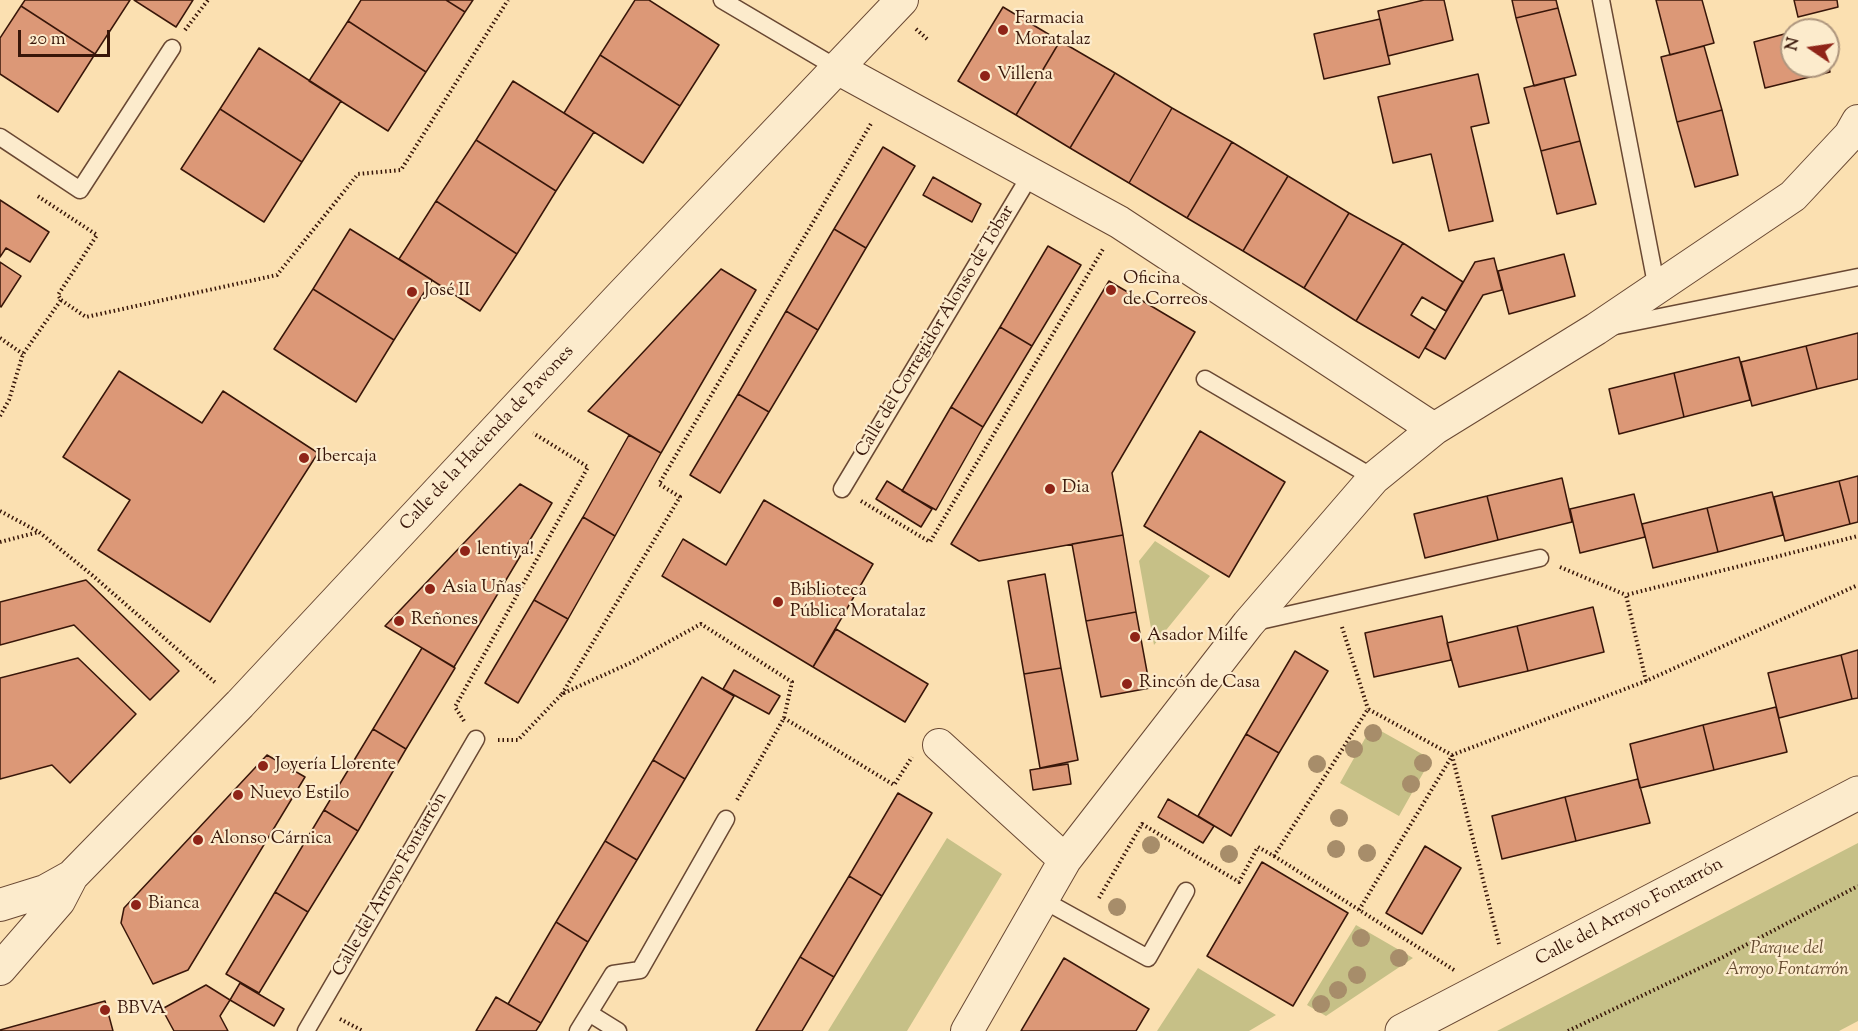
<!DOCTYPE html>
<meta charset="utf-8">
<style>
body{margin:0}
#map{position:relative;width:1858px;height:1031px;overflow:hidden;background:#fbe0b1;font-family:"Sorts Mill Goudy",serif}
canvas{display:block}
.north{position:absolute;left:1780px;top:18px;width:60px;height:60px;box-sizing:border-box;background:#fcebcc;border:2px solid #ae967e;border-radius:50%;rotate:283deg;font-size:16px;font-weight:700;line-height:24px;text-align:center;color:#381609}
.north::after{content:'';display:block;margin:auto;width:21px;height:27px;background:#8f2418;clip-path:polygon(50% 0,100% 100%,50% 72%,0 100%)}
.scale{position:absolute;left:18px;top:30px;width:92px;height:27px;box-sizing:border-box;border:3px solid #381609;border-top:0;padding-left:8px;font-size:18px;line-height:21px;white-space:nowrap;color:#381609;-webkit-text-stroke:4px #fcebcc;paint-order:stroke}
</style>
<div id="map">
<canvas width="1858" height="1031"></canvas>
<div class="north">N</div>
<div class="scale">20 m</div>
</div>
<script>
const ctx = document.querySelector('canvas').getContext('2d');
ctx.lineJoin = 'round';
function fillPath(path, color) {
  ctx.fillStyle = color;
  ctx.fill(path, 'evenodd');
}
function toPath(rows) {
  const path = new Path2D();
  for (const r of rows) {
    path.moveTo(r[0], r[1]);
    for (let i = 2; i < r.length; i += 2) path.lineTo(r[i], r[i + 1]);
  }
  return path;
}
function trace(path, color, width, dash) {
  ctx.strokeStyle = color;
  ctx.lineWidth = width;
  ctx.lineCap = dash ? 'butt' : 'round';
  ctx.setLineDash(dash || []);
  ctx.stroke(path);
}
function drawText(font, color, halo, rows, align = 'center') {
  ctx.font = font + ' "Sorts Mill Goudy",serif';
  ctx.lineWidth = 4.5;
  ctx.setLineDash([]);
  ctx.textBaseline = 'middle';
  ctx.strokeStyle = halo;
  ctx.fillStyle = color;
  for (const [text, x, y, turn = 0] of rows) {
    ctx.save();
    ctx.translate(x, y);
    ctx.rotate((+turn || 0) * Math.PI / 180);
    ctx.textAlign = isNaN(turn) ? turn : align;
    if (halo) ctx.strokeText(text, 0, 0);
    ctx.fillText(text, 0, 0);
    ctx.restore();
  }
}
fillPath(toPath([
 [1155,541,1210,576,1154,645,1139,561],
 [1372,726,1431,759,1399,816,1340,783],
 [947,838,1002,874,907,1031,828,1031],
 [1858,843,1858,1021,1839,1031,1497,1031],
 [1356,925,1413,958,1326,1016,1307,1005],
 [1198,968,1276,1015,1249,1031,1157,1031]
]), '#c6c087');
const building = toPath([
 [25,0,130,0,95,54,21,6,25,0],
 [134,0,193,0,176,27,134,0],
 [361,0,446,0,465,12,426,72,348,21,361,0],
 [446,0,473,0,465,12,446,0],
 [635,0,649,0,719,45,680,106,600,55,635,0],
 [1424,0,1444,0,1453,40,1388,56,1378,11,1424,0],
 [1512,0,1556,0,1558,8,1516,18,1512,0],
 [1656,0,1702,0,1714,43,1670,55,1656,0],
 [1794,0,1837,0,1838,7,1798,17,1794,0],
 [21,6,95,54,58,112,0,74,0,38,21,6],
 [1003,7,1060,41,1016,115,958,81,1003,7],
 [1558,8,1576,75,1534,86,1516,18,1558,8],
 [1380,19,1390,64,1324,79,1314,34,1380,19],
 [348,21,426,72,388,131,309,81,348,21],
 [1792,32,1792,66,1828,64,1830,72,1765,88,1754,42,1792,32],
 [1060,41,1115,73,1070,148,1016,115,1060,41],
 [1704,46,1722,110,1677,122,1661,57,1704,46],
 [259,48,341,101,302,162,220,109,259,48],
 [600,55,680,106,643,163,564,113,600,55],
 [1115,73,1172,108,1129,183,1070,148,1115,73],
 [1478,74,1489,123,1471,127,1493,221,1449,231,1431,154,1393,163,1378,97,1478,74],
 [1564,78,1580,141,1541,151,1524,88,1564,78],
 [513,81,594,132,556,191,476,140,513,81],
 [1172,108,1232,142,1187,218,1129,183,1172,108],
 [220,109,302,162,264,222,181,169,220,109],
 [1722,110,1738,175,1695,187,1677,122,1722,110],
 [476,140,556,191,517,254,436,201,476,140],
 [1580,141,1596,204,1557,214,1541,151,1580,141],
 [1232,142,1288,176,1243,251,1187,218,1232,142],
 [883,147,915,166,866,248,834,229,883,147],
 [1288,176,1349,213,1304,288,1243,251,1288,176],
 [933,177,981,204,972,222,923,195,933,177],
 [0,200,49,232,30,262,6,248,0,257,0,200],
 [436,201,517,254,480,311,399,259,436,201],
 [1349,213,1403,243,1356,321,1304,288,1349,213],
 [350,229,432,280,394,340,313,289,350,229],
 [834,229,866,248,818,330,786,311,834,229],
 [1403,243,1463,282,1446,311,1422,297,1411,315,1435,330,1419,358,1356,321,1403,243],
 [1048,246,1081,265,1032,346,1000,327,1048,246],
 [1564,254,1575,296,1509,314,1498,271,1564,254],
 [1494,258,1502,290,1483,295,1445,359,1425,348,1475,262,1494,258],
 [0,262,21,276,1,307,0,306,0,262],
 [721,269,756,290,661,453,588,411,721,269],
 [1109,281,1195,332,1112,473,1123,535,979,561,951,544,1109,281],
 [313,289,394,340,356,402,274,349,313,289],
 [786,311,818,330,769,412,738,394,786,311],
 [1000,327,1032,346,983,427,951,407,1000,327],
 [1858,333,1858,379,1817,389,1806,346,1858,333],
 [1806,346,1817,389,1752,406,1741,362,1806,346],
 [1739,357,1750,400,1684,417,1674,373,1739,357],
 [119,371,202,423,223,391,318,453,210,622,98,550,130,500,63,457,119,371],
 [1674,373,1684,417,1619,434,1609,389,1674,373],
 [738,394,769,412,720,493,690,475,738,394],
 [951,407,983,427,936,510,902,491,951,407],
 [1200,431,1285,482,1229,577,1144,526,1200,431],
 [629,435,661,453,615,536,583,517,629,435],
 [1858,476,1858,522,1850,524,1839,481,1858,476],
 [1562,478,1572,522,1498,540,1487,496,1562,478],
 [887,481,932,509,921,527,876,499,887,481],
 [1839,481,1850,524,1785,541,1774,497,1839,481],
 [520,484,552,503,454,667,385,626,520,484],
 [1772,492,1783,535,1718,552,1707,508,1772,492],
 [1634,494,1645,537,1580,553,1570,509,1634,494],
 [1487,496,1498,540,1425,558,1414,514,1487,496],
 [764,500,873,564,813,667,662,576,683,539,726,565,764,500],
 [1707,508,1718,552,1653,568,1642,524,1707,508],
 [583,517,615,536,568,619,534,600,583,517],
 [1123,535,1136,612,1086,621,1072,544,1123,535],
 [1045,574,1061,668,1024,674,1008,581,1045,574],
 [86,580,179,671,150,700,74,625,0,645,0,602,86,580],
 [534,600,568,619,518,703,485,683,534,600],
 [1593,607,1604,652,1528,671,1517,626,1593,607],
 [1136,612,1150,688,1101,697,1086,621,1136,612],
 [1442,616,1451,660,1374,677,1365,633,1442,616],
 [1517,626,1528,671,1459,687,1447,643,1517,626],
 [836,629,928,684,905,722,813,667,836,629],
 [422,648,455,668,406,749,373,729,422,648],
 [1858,650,1858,698,1852,699,1841,655,1858,650],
 [1295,651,1328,671,1279,753,1246,734,1295,651],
 [1841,655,1852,699,1779,718,1768,673,1841,655],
 [78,658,136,714,70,783,52,765,0,779,0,678,78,658],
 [1061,668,1078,760,1040,768,1024,674,1061,668],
 [734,670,780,696,769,714,723,689,734,670],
 [702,677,734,696,685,779,653,760,702,677],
 [1776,707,1787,752,1714,770,1703,725,1776,707],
 [1703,725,1714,770,1640,788,1630,744,1703,725],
 [373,729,406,749,358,831,324,810,373,729],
 [1246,734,1279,753,1231,836,1198,816,1246,734],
 [267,755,305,777,188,970,153,984,121,923,124,908,267,755],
 [653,760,685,779,637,860,605,841,653,760],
 [1068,764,1071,784,1033,790,1030,770,1068,764],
 [1638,779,1650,823,1576,841,1565,797,1638,779],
 [898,793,932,813,882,896,849,876,898,793],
 [1565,797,1576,841,1502,859,1492,816,1565,797],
 [1168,799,1214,826,1203,843,1158,817,1168,799],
 [324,810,358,831,308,912,275,892,324,810],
 [605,841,637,860,588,942,556,922,605,841],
 [1425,846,1461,868,1422,934,1386,913,1425,846],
 [1262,862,1348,913,1293,1006,1207,956,1262,862],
 [849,876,882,896,834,977,800,957,849,876],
 [275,892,308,912,259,993,226,974,275,892],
 [556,922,588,942,541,1023,508,1004,556,922],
 [800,957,834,977,802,1031,756,1031,800,957],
 [1064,958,1149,1009,1136,1031,1021,1031,1064,958],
 [240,983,284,1009,274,1026,230,1000,240,983],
 [206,985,230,1000,220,1016,228,1031,174,1031,162,1009,206,985],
 [496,997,541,1023,536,1031,476,1031,496,997],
 [105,1001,113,1031,0,1031,0,1030,105,1001]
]);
fillPath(building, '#dc9877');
trace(building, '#381609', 1.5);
const service = toPath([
 [722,0,837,68],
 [1601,0,1657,289],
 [0,137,80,190,172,48],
 [1615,326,1858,277],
 [1205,379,1374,478],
 [842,489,1031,174],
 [1251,623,1540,558],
 [1043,900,1148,958,1186,891],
 [589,1013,618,1031],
 [306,1031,476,739],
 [578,1031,613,974,640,970,726,819]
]);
const minor = toPath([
 [837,68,1119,222,1434,429],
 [939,745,1065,860],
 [0,905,45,891,72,876],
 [0,969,59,901,72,876,240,704,615,302,902,0],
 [967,1031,1065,860,1248,624,1374,478,1434,429,1596,329,1793,196,1850,135,1858,121]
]);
const tertiary = toPath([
 [1402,1031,1858,793]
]);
trace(service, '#694833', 19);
trace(minor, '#694833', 34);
trace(tertiary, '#694833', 35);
trace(toPath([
 [916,29,927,39],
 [185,30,208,0],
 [61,300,86,317,277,275,358,174,401,170,508,0],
 [0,338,23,354],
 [0,416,9,400,23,354,61,300,58,295,97,235,36,195],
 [861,501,930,542,1103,249],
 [0,511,39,532],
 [0,542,39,532,92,575,217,684],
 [1560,567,1626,595],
 [1342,627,1368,709],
 [1646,681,1626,595,1858,536],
 [562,694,680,497,659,484,872,122],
 [784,718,894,785,912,757],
 [464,721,455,707,588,467,533,433],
 [498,740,518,740,562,694,630,663,701,624,792,682,784,718,737,800],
 [1452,755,1499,944],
 [1274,856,1454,970],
 [1099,898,1142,824,1239,882,1258,847,1274,856,1368,709,1452,755,1646,681,1858,585],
 [1359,910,1452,756],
 [340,1019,363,1031],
 [1568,1031,1723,957,1858,886]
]), '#381609', 4, [1.5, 3]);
trace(service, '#fcebcc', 16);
trace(minor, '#fcebcc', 32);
trace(tertiary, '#fcebcc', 33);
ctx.fillStyle = '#a78d6a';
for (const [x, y] of [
 [1373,733],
 [1354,749],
 [1423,763],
 [1317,764],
 [1411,784],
 [1339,818],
 [1151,845],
 [1336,849],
 [1367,853],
 [1229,854],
 [1117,907],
 [1361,938],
 [1399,958],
 [1357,975],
 [1338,990],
 [1321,1004]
]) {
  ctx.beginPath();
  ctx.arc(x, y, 9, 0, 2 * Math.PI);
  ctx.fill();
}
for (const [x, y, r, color] of [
 [1003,30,6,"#8f2418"],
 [985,76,6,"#8f2418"],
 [1111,290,6,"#8f2418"],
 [412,292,6,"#8f2418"],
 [304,458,6,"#8f2418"],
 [1050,489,6,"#8f2418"],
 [465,551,6,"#8f2418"],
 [430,589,6,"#8f2418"],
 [778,602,6,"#8f2418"],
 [399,621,6,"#8f2418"],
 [1135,637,6,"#8f2418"],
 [1127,684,6,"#8f2418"],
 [263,766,6,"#8f2418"],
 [238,795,6,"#8f2418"],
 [198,840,6,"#8f2418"],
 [136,905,6,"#8f2418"],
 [105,1010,6,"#8f2418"]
]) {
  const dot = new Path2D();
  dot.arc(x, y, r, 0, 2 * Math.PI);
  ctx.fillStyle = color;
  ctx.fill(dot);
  trace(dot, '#fcebcc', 2);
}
drawText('18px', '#381609', '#fcebcc', [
 ["Farmacia",1015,20],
 ["Moratalaz",1015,41],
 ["Villena",997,76],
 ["Oficina",1123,280],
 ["de Correos",1123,301],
 ["José II",424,292],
 ["Ibercaja",316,458],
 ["Dia",1062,489],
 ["lentiya!",477,551],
 ["Asia Uñas",442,589],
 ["Biblioteca",790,592],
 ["Pública Moratalaz",790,613],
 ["Reñones",411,621],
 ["Asador Milfe",1147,637],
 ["Rincón de Casa",1139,684],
 ["Joyería Llorente",275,766],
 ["Nuevo Estilo",250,795],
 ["Alonso Cárnica",210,840],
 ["Bianca",148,905],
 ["BBVA",117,1010]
], 'left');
drawText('18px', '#381609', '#fcebcc', [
 ["Calle del Corregidor Alonso de Tobar",936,332,-59],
 ["Calle de la Hacienda de Pavones",488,439,-47],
 ["Calle del Arroyo Fontarrón",391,885,-60],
 ["Calle del Arroyo Fontarrón",1630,913,-28]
]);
drawText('italic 18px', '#63492f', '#fcebcc', [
 ["Parque del",1787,950],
 ["Arroyo Fontarrón",1787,971]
]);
</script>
